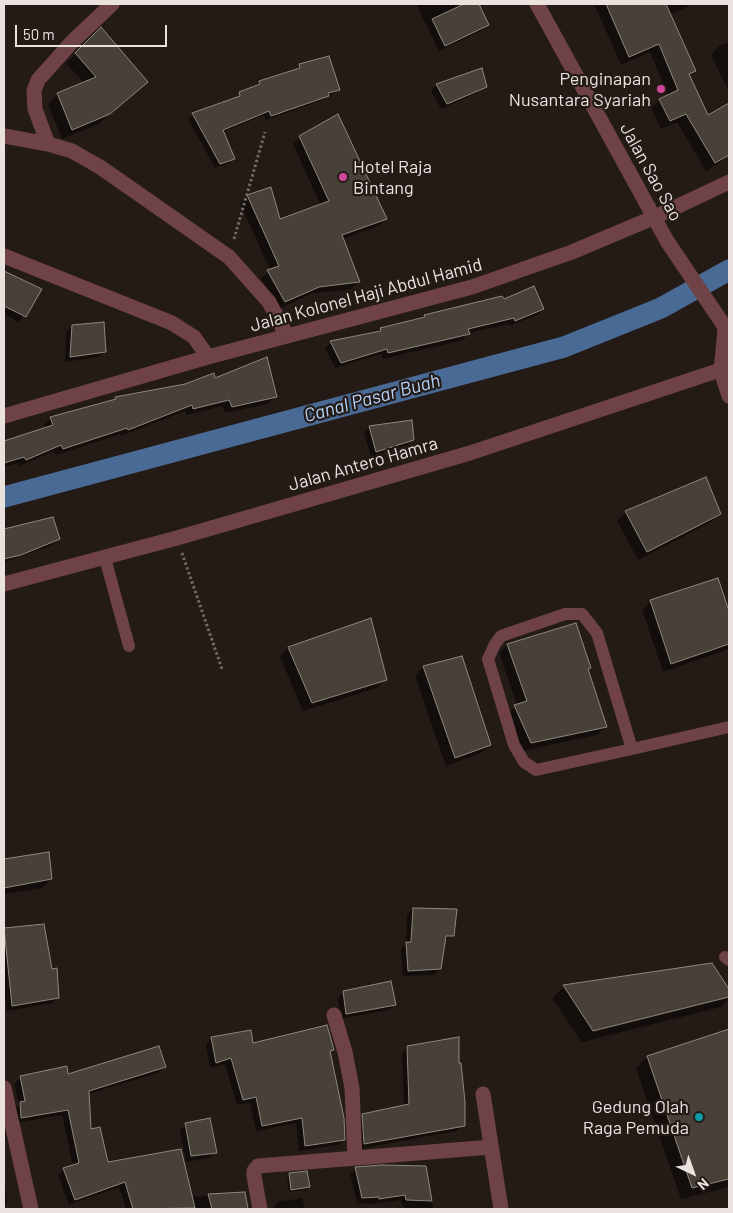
<!DOCTYPE html>
<style>
body{margin:0}
#map{position:relative;width:733px;height:1213px;overflow:hidden;background:#241b17;font-family:Barlow,sans-serif}
canvas{display:block}
.frame{position:absolute;inset:0;border:5px solid #e9e2df;pointer-events:none}
.north{position:absolute;left:668px;top:1148px;width:50px;height:50px;-webkit-text-stroke:4px #241b17;paint-order:stroke;rotate:138deg;font-size:14px;font-weight:700;line-height:20px;text-align:center;color:#e9e2df}
.north::after{content:'';display:block;margin:auto;width:18px;height:22px;background:#e9e2df;clip-path:polygon(50% 0,100% 100%,50% 72%,0 100%)}
.scale{position:absolute;left:15px;top:25px;width:152px;height:22px;box-sizing:border-box;border:2px solid #e9e2df;border-top:0;padding-left:6px;font-size:15px;line-height:18px;white-space:nowrap;color:#e9e2df;-webkit-text-stroke:4px #241b17;paint-order:stroke}
</style>
<div id="map">
<canvas width="733" height="1213"></canvas>
<div class="frame"></div>
<div class="north">N</div>
<div class="scale">50 m</div>
</div>
<script>
const ctx = document.querySelector('canvas').getContext('2d');
ctx.lineJoin = 'round';
function fillPath(path, color) {
  ctx.fillStyle = color;
  ctx.fill(path, 'evenodd');
}
function toPath(rows) {
  const path = new Path2D();
  for (const r of rows) {
    path.moveTo(r[0], r[1]);
    for (let i = 2; i < r.length; i += 2) path.lineTo(r[i], r[i + 1]);
  }
  return path;
}
function trace(path, color, width, dash) {
  ctx.strokeStyle = color;
  ctx.lineWidth = width;
  ctx.lineCap = dash ? 'butt' : 'round';
  ctx.setLineDash(dash || []);
  ctx.stroke(path);
}
function drawText(font, color, halo, rows, align = 'center') {
  ctx.font = font + ' Barlow,sans-serif';
  ctx.lineWidth = 4.5;
  ctx.setLineDash([]);
  ctx.textBaseline = 'middle';
  ctx.strokeStyle = halo;
  ctx.fillStyle = color;
  for (const [text, x, y, turn = 0] of rows) {
    ctx.save();
    ctx.translate(x, y);
    ctx.rotate((+turn || 0) * Math.PI / 180);
    ctx.textAlign = isNaN(turn) ? turn : align;
    if (halo) ctx.strokeText(text, 0, 0);
    ctx.fillText(text, 0, 0);
    ctx.restore();
  }
}
fillPath(toPath([
 [416,4,478,4,487,25,481,31,439,51],
 [594,4,693,4,670,15,694,71,689,76,708,116,729,104,729,146,726,148,729,154,721,162,706,171,677,122,661,129,651,108,660,100,668,96,650,52,621,65],
 [101,29,137,91,99,124,62,139,48,104,58,94,84,83,66,63],
 [729,42,729,92,711,55,719,46],
 [300,65,339,90,323,100,266,120,264,115,222,132,234,158,229,163,215,168,188,119,193,114,235,98,260,82,295,71],
 [481,69,485,86,479,92,441,109,431,91,436,85],
 [300,137,386,218,379,226,342,239,358,282,351,289,311,294,278,309,261,278,270,270,240,203,247,196,270,189,279,221,321,206,293,144],
 [4,273,40,290,19,322,4,314],
 [503,300,543,309,537,315,509,326,509,324,468,333,463,340,383,359,381,354,335,368,325,348,331,342,376,333,380,329,425,316],
 [72,326,105,352,99,357,65,362,66,332],
 [214,380,275,397,268,404,225,413,222,406,187,415,185,411,121,436,120,434,56,455,54,451,19,466,18,463,4,467,4,441,46,429,44,425,51,418,112,402,116,398],
 [370,427,413,439,407,445,371,457,364,433],
 [705,479,720,513,711,522,638,560,617,521,626,512],
 [12,536,58,539,53,545,4,562,4,538],
 [717,579,729,615,729,649,663,672,642,610,651,601],
 [370,620,385,679,377,688,303,711,280,657,288,648],
 [507,645,590,668,587,671,606,727,597,735,522,751,506,715,517,705,499,653],
 [461,658,490,745,481,753,446,766,415,676,423,667],
 [48,853,51,879,42,888,4,894,4,861],
 [413,909,452,935,444,941,440,969,434,975,403,976,401,949,406,944,407,915],
 [43,926,58,997,52,1003,7,1011,4,988,4,930],
 [712,964,729,991,729,999,721,1007,582,1042,552,998,564,986],
 [344,992,395,1004,389,1010,340,1019,338,998],
 [729,1031,729,1187,681,1199,636,1068,647,1057],
 [212,1038,252,1045,333,1049,329,1053,344,1140,338,1145,299,1151,296,1123,256,1131,250,1103,237,1105,225,1064,210,1068,206,1044],
 [408,1047,457,1064,463,1125,457,1131,358,1149,357,1121,363,1115,404,1106,402,1053],
 [164,1067,158,1073,88,1094,90,1130,108,1163,191,1197,244,1193,247,1209,126,1209,119,1187,69,1205,58,1175,64,1169,73,1166,62,1115,15,1123,14,1109,19,1105,14,1084,20,1078,66,1068,67,1075],
 [186,1124,215,1152,210,1158,186,1162,180,1130],
 [425,1167,433,1209,405,1209,400,1200,374,1204,357,1203,350,1174,356,1169],
 [290,1174,308,1187,306,1190,289,1192,287,1177],
 [4,1179,7,1203,4,1206],
 [302,1198,305,1209,273,1209,278,1202]
]), '#0007');
trace(toPath([
 [4,497,564,347,661,308,729,270]
]), '#496a94', 21);
const building = toPath([
 [464,4,479,4,489,25,445,46,432,19,464,4],
 [606,4,666,4,696,71,689,74,708,115,729,103,729,155,715,163,686,114,670,121,659,99,678,90,659,44,629,57,606,4],
 [101,27,148,82,110,114,72,130,57,93,96,77,75,53,101,27],
 [329,56,340,90,328,93,329,96,271,116,269,111,223,130,235,159,220,164,192,113,240,96,239,92,260,84,259,81,300,68,299,64,329,56],
 [482,68,487,87,447,104,436,84,482,68],
 [338,114,387,219,342,235,360,282,319,287,285,302,267,270,279,266,247,195,271,187,280,219,329,201,299,136,338,114],
 [4,271,42,289,26,317,4,306,4,271],
 [534,286,544,309,515,321,514,318,468,329,470,334,388,353,387,349,341,363,330,341,381,331,380,328,425,317,424,315,502,296,504,299,534,286],
 [104,322,106,352,70,357,72,325,104,322],
 [267,357,277,397,232,407,229,400,193,409,192,405,128,430,127,428,63,449,61,445,26,460,24,457,4,463,4,441,53,425,50,417,116,399,115,397,185,384,214,373,215,378,267,357],
 [412,420,414,440,376,452,369,426,412,420],
 [706,477,721,514,647,552,625,511,706,477],
 [53,517,60,539,21,555,4,559,4,529,53,517],
 [718,578,729,611,729,644,671,664,650,600,718,578],
 [371,618,387,680,312,703,288,647,371,618],
 [576,623,591,668,588,669,607,727,531,743,514,705,527,701,507,644,576,623],
 [462,656,491,745,455,758,423,666,462,656],
 [49,852,52,879,4,888,4,859,49,852],
 [413,908,457,909,454,936,446,936,441,969,408,971,406,942,411,942,413,908],
 [44,924,52,969,57,968,59,998,12,1006,4,928,44,924],
 [712,963,729,989,729,997,593,1031,563,985,712,963],
 [391,981,396,1005,346,1014,343,991,391,981],
 [327,1025,334,1050,330,1051,344,1118,345,1140,305,1146,302,1118,262,1126,256,1097,243,1100,231,1058,216,1063,211,1037,251,1030,253,1043,327,1025],
 [729,1029,729,1179,692,1188,647,1056,729,1029],
 [459,1037,459,1063,461,1063,465,1102,465,1126,364,1144,362,1114,409,1104,407,1046,459,1037],
 [159,1046,166,1067,89,1091,91,1129,100,1127,108,1162,181,1149,195,1208,133,1209,125,1182,75,1200,63,1168,79,1163,68,1110,21,1118,20,1102,25,1101,20,1076,67,1066,68,1074,159,1046],
 [210,1118,217,1153,191,1156,185,1123,210,1118],
 [382,1165,426,1166,432,1201,406,1200,405,1195,379,1199,379,1197,362,1198,355,1167,382,1165],
 [307,1171,310,1187,291,1190,289,1173,307,1171],
 [245,1192,248,1209,212,1209,208,1194,245,1192]
]);
fillPath(building, '#484139');
trace(building, '#8f887e', 1);
trace(toPath([
 [234,239,265,132],
 [182,553,222,669]
]), '#726a67', 3, [2.5, 2.5]);
trace(toPath([
 [105,558,129,646],
 [632,749,597,633,582,614,565,614,501,636,495,644,488,659,514,745,524,762,536,770,632,749,729,727],
 [725,957,729,960]
]), '#6f4247', 12);
trace(toPath([
 [4,136,48,144,72,151,100,167,229,257,269,302,287,336],
 [48,144,35,109,34,91,38,80,72,42,112,4],
 [4,256,172,323,194,337,208,357],
 [4,416,208,357,472,287,572,252,655,217,729,182],
 [4,584,177,538,470,453,729,367],
 [334,1015,345,1052,352,1088,355,1158],
 [4,1088,31,1209],
 [483,1094,501,1209],
 [260,1209,254,1176,254,1171,258,1166,491,1147]
]), '#6f4247', 15);
trace(toPath([
 [537,4,667,241,729,333],
 [725,329,721,371,729,396]
]), '#6f4247', 15);
for (const [x, y, r, color] of [
 [661,89,5,"#d1479c"],
 [343,177,5,"#d1479c"],
 [699,1117,5,"#0f9aa8"]
]) {
  const dot = new Path2D();
  dot.arc(x, y, r, 0, 2 * Math.PI);
  ctx.fillStyle = color;
  ctx.fill(dot);
  trace(dot, '#241b17', 2);
}
drawText('18px', '#e9e2df', '#241b17', [
 ["Penginapan",651,79],
 ["Nusantara Syariah",651,100],
 ["Hotel Raja",353,167,"left"],
 ["Bintang",353,188,"left"],
 ["Gedung Olah",689,1107],
 ["Raga Pemuda",689,1128]
], 'right');
drawText('18px', '#e9e2df', '#241b17', [
 ["Jalan Sao Sao",651,172,61],
 ["Jalan Kolonel Haji Abdul Hamid",366,295,-15],
 ["Jalan Antero Hamra",363,464,-16]
]);
drawText('italic 19px', '#b5d3fb', '#241b17', [
 ["Canal Pasar Buah",372,398,-15]
]);
</script>
